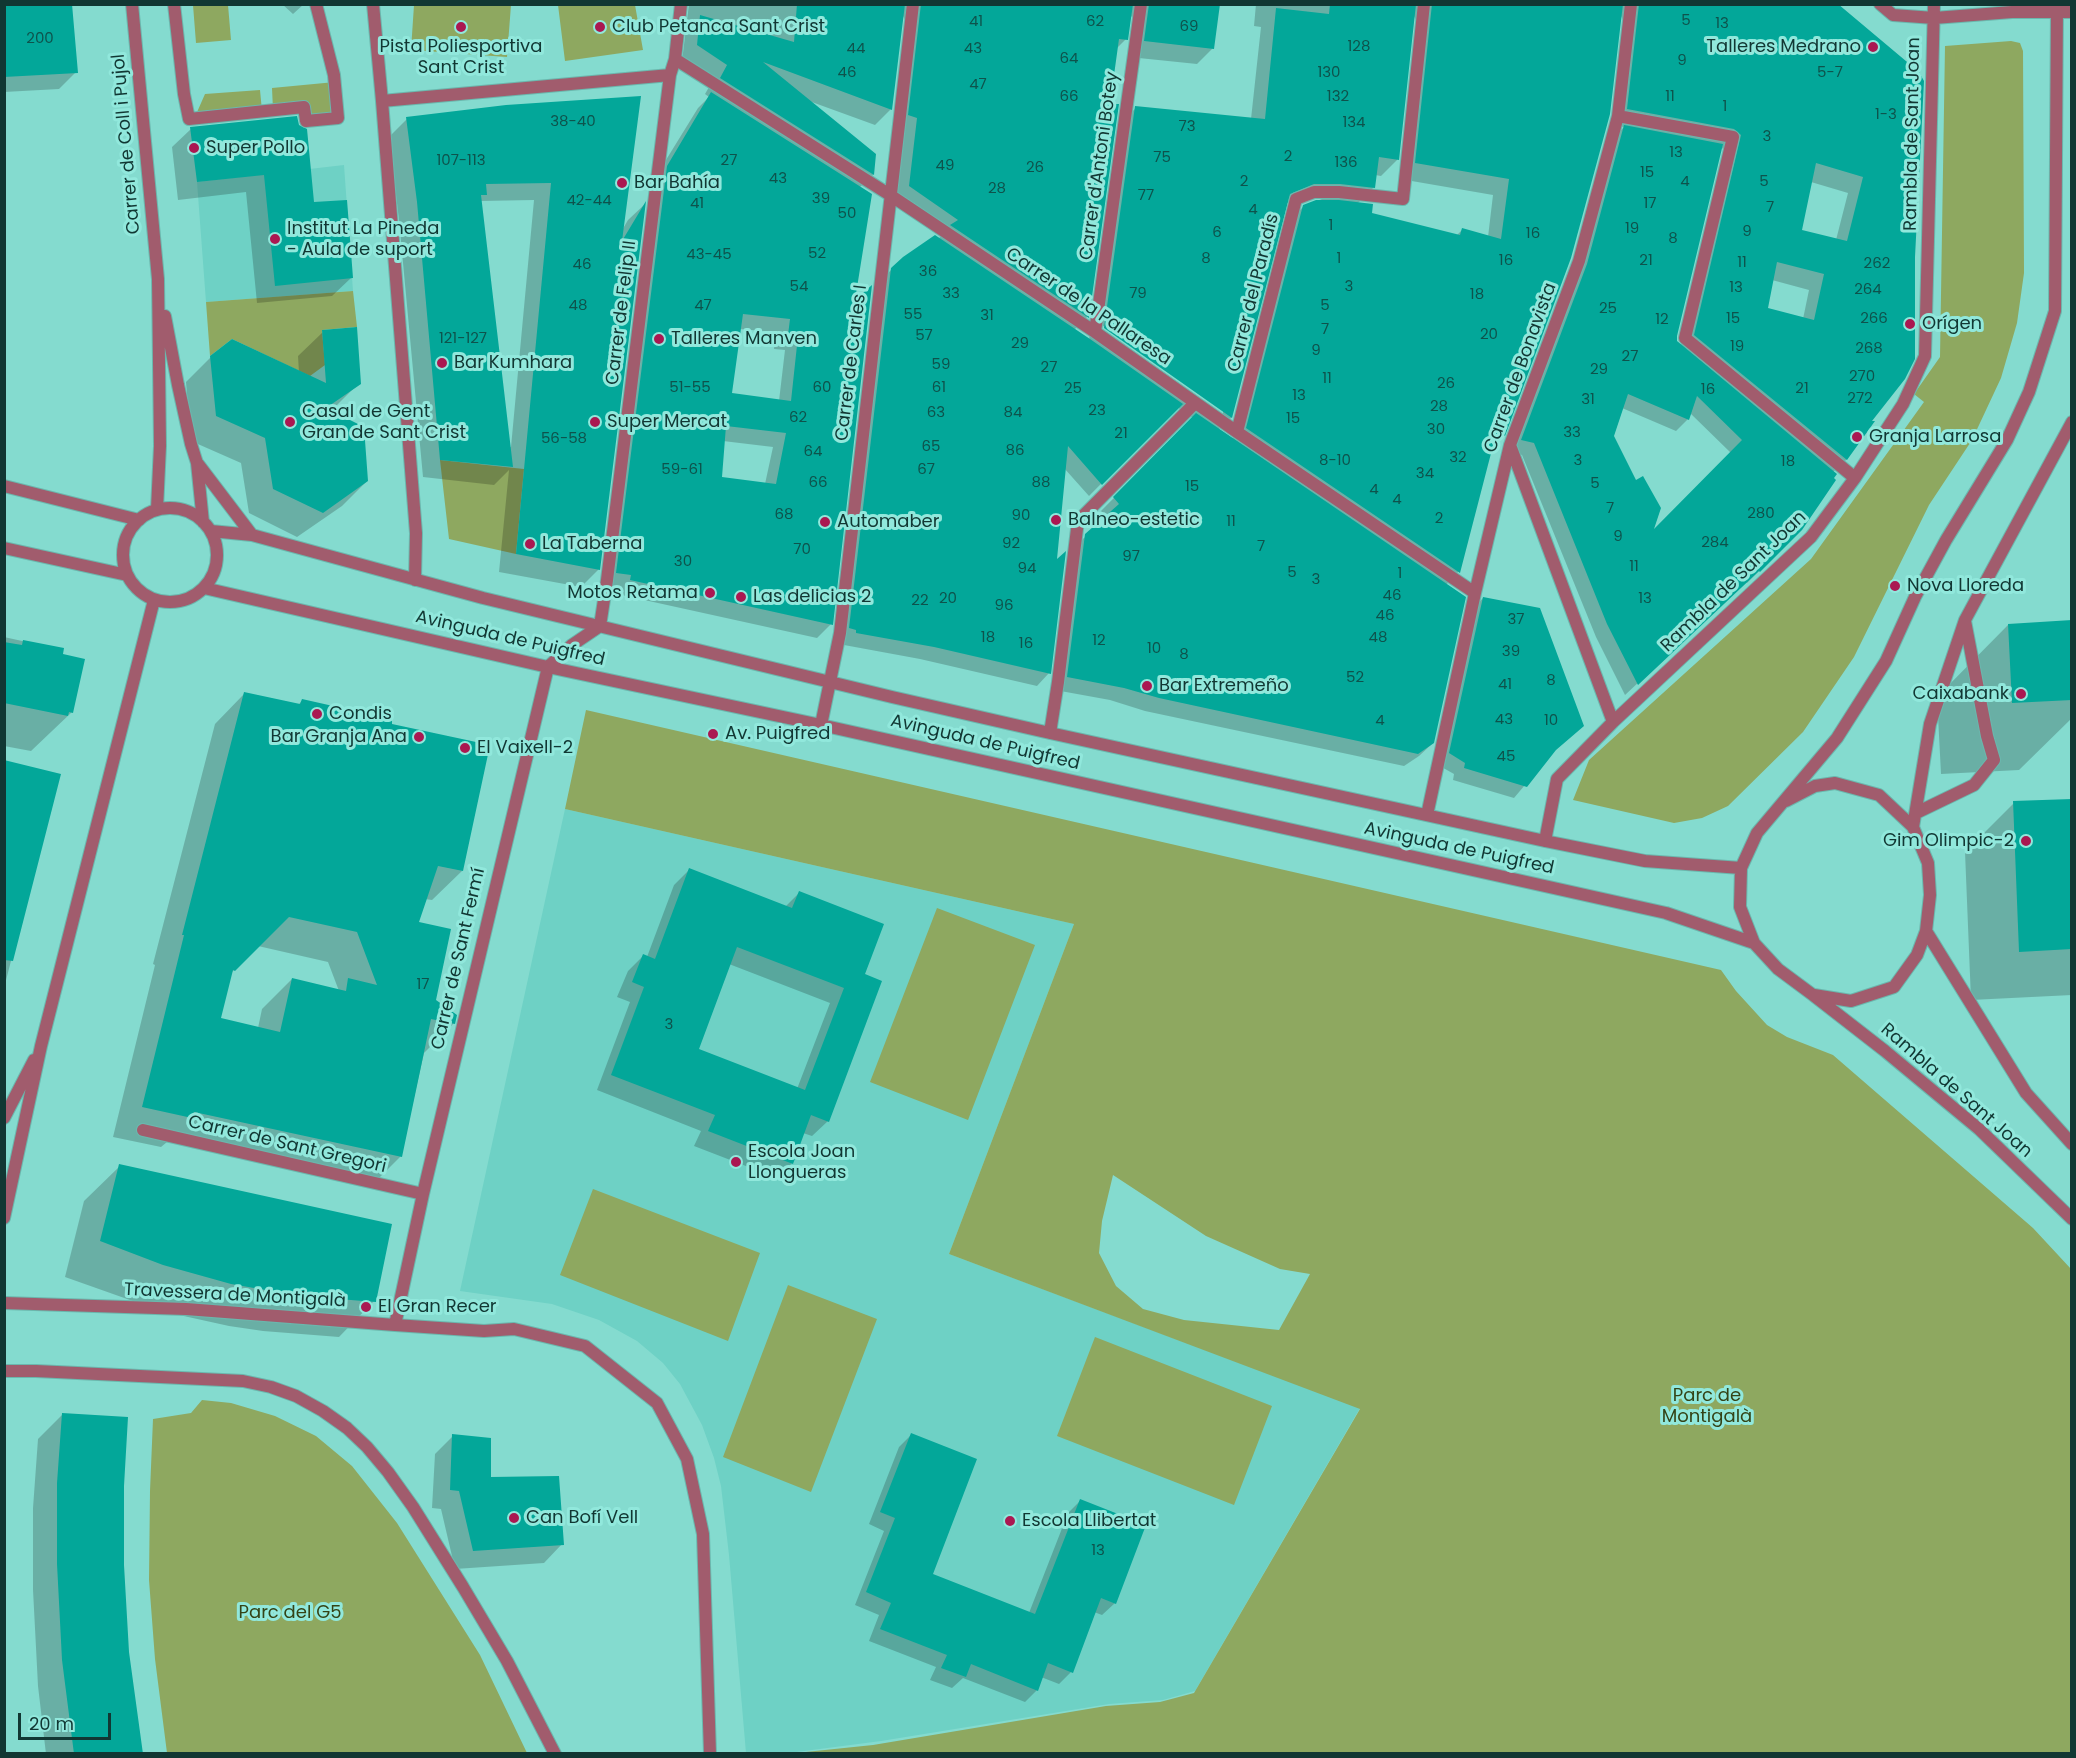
<!DOCTYPE html>
<meta charset="utf-8">
<style>
body{margin:0}
#map{position:relative;width:2076px;height:1758px;overflow:hidden;background:#84dbcf;font-family:Poppins,sans-serif}
canvas{display:block}
.frame{position:absolute;inset:0;border:6px solid #113733;pointer-events:none}
.scale{position:absolute;left:18px;top:1713px;width:93px;height:27px;box-sizing:border-box;border:3px solid #113733;border-top:0;padding-left:8px;font-size:18px;line-height:21px;white-space:nowrap;color:#113733;-webkit-text-stroke:4px #91e8dc;paint-order:stroke}
</style>
<div id="map">
<canvas width="2076" height="1758"></canvas>
<div class="frame"></div>
<div class="scale">20 m</div>
</div>
<script>
const ctx = document.querySelector('canvas').getContext('2d');
ctx.lineJoin = 'round';
function fillPath(path, color) {
  ctx.fillStyle = color;
  ctx.fill(path, 'evenodd');
}
function toPath(rows) {
  const path = new Path2D();
  for (const r of rows) {
    if (r.length === 3) {
      path.moveTo(r[0] + r[2], r[1]);
      path.arc(r[0], r[1], r[2], 0, 2 * Math.PI);
      continue;
    }
    path.moveTo(r[0], r[1]);
    for (let i = 2; i < r.length; i += 2) path.lineTo(r[i], r[i + 1]);
  }
  return path;
}
function trace(path, color, width, dash) {
  ctx.strokeStyle = color;
  ctx.lineWidth = width;
  ctx.lineCap = dash ? 'butt' : 'round';
  ctx.setLineDash(dash || []);
  ctx.stroke(path);
}
function drawText(font, color, halo, rows, align = 'center') {
  ctx.font = font + ' Poppins,sans-serif';
  ctx.lineWidth = 6;
  ctx.setLineDash([]);
  ctx.textBaseline = 'middle';
  ctx.strokeStyle = halo;
  ctx.fillStyle = color;
  for (const [text, x, y, turn = 0] of rows) {
    ctx.save();
    ctx.translate(x, y);
    ctx.rotate((+turn || 0) * Math.PI / 180);
    ctx.textAlign = isNaN(turn) ? turn : align;
    if (halo) ctx.strokeText(text, 0, 0);
    ctx.fillText(text, 0, 0);
    ctx.restore();
  }
}
fillPath(toPath([
 [344,165,353,291,206,302,197,182],
 [565,809,1074,924,949,1254,1360,1408,1195,1691,1163,1700,1109,1704,881,1741,789,1753,746,1753,729,1555,721,1486,714,1458,702,1425,680,1384,663,1363,637,1341,599,1320,552,1304,460,1291]
]), '#6ed1c5');
fillPath(toPath([
 [193,5,228,5,231,40,196,43],
 [414,5,511,5,507,57,411,50],
 [558,5,635,5,643,50,565,61],
 [2011,41,2020,43,2023,51,2024,273,2017,323,2001,378,1972,440,1929,505,1854,657,1803,732,1728,806,1702,818,1674,823,1573,800,1589,760,1811,559,1924,402,1914,394,1940,357,1945,46],
 [335,82,338,118,306,121,304,107,273,110,272,88],
 [260,90,262,111,194,119,205,94],
 [353,291,357,327,322,330,325,365,310,376,232,339,210,356,206,302],
 [440,460,524,469,516,554,449,539],
 [586,710,1721,970,1736,991,1767,1025,1787,1037,1833,1055,2033,1228,2071,1269,2071,1753,796,1753,873,1745,1106,1706,1160,1702,1194,1693,1360,1409,949,1254,1074,924,565,809],
 [1113,1175,1206,1236,1280,1269,1310,1274,1279,1330,1184,1320,1143,1309,1116,1286,1099,1253,1102,1221],
 [937,908,1035,945,968,1120,870,1082],
 [593,1189,760,1253,728,1341,560,1275],
 [788,1285,877,1319,811,1492,723,1457],
 [1095,1337,1272,1406,1234,1505,1057,1436],
 [202,1400,231,1403,275,1416,316,1436,352,1466,397,1523,480,1655,527,1753,167,1753,155,1659,149,1580,150,1491,153,1419,191,1413]
]), '#8ea860');
fillPath(toPath([
 [4,4,76,72,59,89,4,92],
 [282,4,304,4,293,14],
 [689,4,1219,4,1213,48,1197,64,1129,57,1133,18,1130,15,1126,39,1116,49,1108,105,1117,106,1087,317,1074,330,1089,340,1119,124,1136,108,1251,119,1261,27,1254,26,1256,4,1835,4,1918,73,1870,422,1872,422,1846,460,1833,472,1801,529,1747,583,1746,582,1625,695,1596,637,1522,455,1510,452,1575,277,1612,139,1624,127,1612,125,1624,22,1621,16,1503,435,1491,447,1458,572,1446,585,1433,743,1419,756,1404,766,1145,711,1110,700,1055,690,1072,549,1107,517,1101,511,1193,418,1177,407,1089,496,1064,468,1055,562,1049,673,1037,686,920,659,844,645,879,282,892,269,942,236,893,202,906,22,902,14,891,109,875,125,809,101,875,154,873,175,860,187,831,624,817,638,617,594,617,589,603,587,653,181,698,108,709,97,705,94,712,82,682,61],
 [1413,14,1417,22,1400,179,1493,195,1488,237,1462,230,1456,236,1370,214,1357,204,1374,187,1375,175,1381,176,1397,160],
 [1721,147,1726,152,1680,347,1675,340],
 [1811,182,1848,193,1836,240,1801,231],
 [1297,199,1322,199,1304,206,1287,223,1232,440,1218,430,1231,418,1285,204],
 [1772,280,1809,290,1803,319,1766,310],
 [1099,323,1223,410,1223,414,1097,325],
 [739,329,776,332,774,349,785,350,779,401,730,395],
 [1622,408,1676,431,1688,419,1690,413,1731,453,1651,535,1612,437],
 [723,441,773,447,765,484,720,479],
 [506,106,621,232,628,220,644,205,599,569,581,587,499,572,509,470,494,485,423,477,399,220,389,137,407,119],
 [534,200,511,447,509,447,480,201],
 [191,129,313,204,351,278,332,296,257,303,246,192,178,200,172,147],
 [323,332,359,383,330,412,367,481,342,506,297,537,249,513,241,463,191,441,186,382,211,357,299,373,298,356],
 [1483,598,1551,754,1514,798,1453,780,1454,774,1438,765,1472,610],
 [2072,622,2072,718,2019,770,1941,774,1937,697,2008,625],
 [4,637,63,650,61,655,72,712,31,751,4,746],
 [244,694,298,705,302,701,390,725,462,871,432,900,425,899,417,923,434,1000,454,1023,424,1053,401,1156,371,1186,167,1142,161,1147,113,1137,155,965,153,964,215,724],
 [258,946,328,962,339,991,292,979,262,1009,258,1028,219,1019,231,973],
 [4,762,59,775,4,988],
 [2072,800,2072,995,1971,1000,1965,852,2014,803],
 [689,870,785,907,799,893,863,975,828,1121,812,1136,803,1133,792,1163,777,1178,694,1146,701,1131,597,1090,630,1002,617,997,628,971,643,956,647,957,674,885],
 [729,964,830,1003,797,1089,697,1050],
 [120,1166,374,1301,339,1337,263,1331,229,1326,161,1311,65,1277,84,1201],
 [62,1415,122,1486,122,1565,128,1652,141,1754,46,1754,38,1686,33,1590,33,1508,38,1439],
 [911,1435,931,1575,1029,1613,1068,1513,1080,1501,1115,1603,1102,1615,1094,1612,1071,1672,1059,1684,1041,1677,1037,1690,1025,1702,963,1678,952,1688,930,1680,936,1667,869,1641,879,1615,855,1605,884,1531,869,1524,899,1447],
 [453,1436,490,1479,562,1544,544,1563,455,1569,441,1509,432,1508,435,1454]
]), '#0003');
fillPath(toPath([
 [4,4,72,4,78,73,4,77],
 [797,4,905,4,892,110,763,62,876,154,874,175,720,78,727,65,697,45,700,15,794,42],
 [921,4,1133,4,1128,40,1119,39,1110,104,1119,104,1089,318,950,225,958,220,909,186,917,118,908,115],
 [1149,4,1220,4,1214,49,1144,41],
 [1330,4,1416,4,1399,160,1379,157,1375,188,1340,184,1314,184,1290,194,1232,418,1104,328,1135,106,1265,119,1276,8,1329,14],
 [1432,4,1623,4,1610,114,1571,258,1505,436,1496,434,1460,573,1246,428,1303,205,1316,200,1339,200,1373,204,1372,213,1460,235,1462,228,1501,239,1509,179,1415,163],
 [1639,4,1838,4,1919,72,1924,81,1915,257,1915,359,1905,379,1872,421,1875,421,1847,460,1694,335,1741,135,1734,129,1627,109],
 [1816,163,1863,177,1847,241,1802,230],
 [1777,262,1824,274,1814,320,1768,308],
 [711,92,872,194,855,300,872,285,833,625,630,580,631,575,616,573,667,166],
 [743,314,790,319,788,335,798,336,791,401,732,393],
 [726,426,786,433,776,484,722,477],
 [641,96,622,241,646,201,600,570,516,554,551,183,486,184,487,195,481,195,513,467,440,460,417,202,406,117,506,105],
 [297,116,299,125,307,129,314,202,347,200,353,278,275,286,264,175,197,182,190,127],
 [1624,125,1723,144,1677,336,1677,341,1837,474,1834,478,1836,480,1802,530,1760,572,1759,571,1638,685,1607,624,1534,443,1521,440,1587,264],
 [1628,394,1689,420,1697,396,1742,440,1654,529,1661,508,1643,476,1636,480,1614,436],
 [935,235,1090,339,1183,404,1102,485,1068,446,1057,559,1066,551,1051,674,934,647,856,633,856,630,849,628,891,268,903,257],
 [357,327,361,384,326,408,364,427,368,481,323,513,273,489,265,438,216,416,210,356,232,339,326,383,322,330],
 [1196,413,1466,597,1434,743,1418,754,1159,698,1124,688,1067,677,1085,534,1119,504,1113,497],
 [1483,597,1540,608,1584,726,1556,750,1527,787,1464,768,1465,763,1449,753],
 [2072,620,2072,700,2012,703,2008,624],
 [23,640,64,648,63,654,85,659,73,713,69,712,68,716,4,703,4,642,22,645],
 [244,692,300,704,302,699,333,706,392,720,392,724,490,745,463,871,438,866,419,922,451,929,436,1000,457,1015,455,1024,431,1019,402,1157,194,1112,192,1118,142,1107,184,935,182,935],
 [289,917,357,932,377,985,348,978,346,991,292,978,280,1032,221,1018,233,970,235,971],
 [4,760,61,774,13,961,4,960],
 [2072,799,2072,949,2019,952,2013,801],
 [689,868,792,908,799,891,884,924,865,974,882,981,829,1122,811,1115,793,1164,708,1131,715,1115,611,1075,644,987,632,982,643,954,655,959],
 [737,947,844,988,805,1090,699,1049],
 [119,1164,392,1224,376,1302,300,1296,231,1284,163,1265,100,1241],
 [62,1413,128,1417,124,1486,124,1565,129,1652,143,1754,74,1754,62,1660,57,1564,57,1483],
 [911,1433,977,1459,933,1574,1035,1614,1080,1499,1146,1525,1116,1604,1101,1598,1073,1673,1048,1663,1038,1691,971,1664,966,1677,941,1668,947,1655,880,1629,891,1603,866,1592,895,1518,880,1512],
 [452,1434,491,1438,491,1477,559,1476,564,1545,473,1551,459,1491,450,1490]
]), '#03a799');
const pedestrian = toPath([
 [174,4,184,94,189,119,304,107,306,121,338,118,334,75,316,4]
]);
const minor = toPath([
 [132,4,158,279,160,446,157,509],
 [373,4,382,101,416,533,415,580],
 [1880,4,1893,15,1934,18,2012,12,2072,12],
 [2057,4,2055,311,2029,392,2007,440,1946,540,1915,597,1886,661,1837,738,1757,833,1741,868,1740,907,1754,943,1778,969,1813,995,1885,1051,1979,1129,2072,1219],
 [675,59,890,195,1095,332,1237,432,1475,593],
 [382,101,670,75],
 [1618,116,1733,137,1685,338,1855,478],
 [165,316,178,385,191,444,197,463,203,522],
 [1095,332,1141,4],
 [1237,432,1296,199,1314,192,1339,192,1403,199,1424,4],
 [1510,445,1613,722],
 [198,464,252,535],
 [4,486,139,520],
 [170,555,47],
 [211,531,252,535,483,598,892,697,1050,733,1545,841,1645,861,1741,868],
 [4,548,127,575],
 [204,588,548,667,821,725,1666,913,1754,943],
 [600,626,607,580,670,75,675,59,681,4],
 [821,725,840,633,913,4],
 [1050,733,1058,682,1078,521,1195,403],
 [1786,801,1815,786,1835,783,1879,795,1913,827,1928,863,1930,895,1926,931,1917,955,1894,987,1851,1001,1814,995],
 [1916,813,1974,785,1994,760,1987,736,1965,621],
 [1427,815,1475,593,1510,445,1579,261,1618,116,1631,4],
 [1913,827,1930,724,1965,620,2072,422],
 [1545,841,1557,779,1613,722,1811,537,1855,478,1903,404,1925,356,1934,4],
 [1926,931,2026,1093,2072,1144],
 [4,1118,34,1060],
 [143,1130,423,1194],
 [4,1218,41,1046,154,600],
 [4,1303,186,1309,395,1325,484,1331,514,1329,585,1346,657,1403,687,1459,703,1534,710,1754],
 [395,1325,423,1194,548,667,572,645,600,626],
 [4,1371,36,1371,243,1381,271,1387,296,1396,323,1411,347,1428,367,1447,388,1472,413,1507,463,1587,507,1661,555,1754]
]);
trace(pedestrian, '#6bb7ad', 14);
trace(minor, '#6bb7ad', 14);
trace(pedestrian, '#a15c6d', 12);
trace(minor, '#a15c6d', 12);
for (const [x, y, r, color] of [
 [461,27,6,"#aa1851"],
 [600,27,6,"#aa1851"],
 [1873,47,6,"#aa1851"],
 [194,148,6,"#aa1851"],
 [622,183,6,"#aa1851"],
 [275,239,6,"#aa1851"],
 [1910,324,6,"#aa1851"],
 [659,339,6,"#aa1851"],
 [442,363,6,"#aa1851"],
 [290,422,6,"#aa1851"],
 [595,422,6,"#aa1851"],
 [1857,437,6,"#aa1851"],
 [1056,520,6,"#aa1851"],
 [825,522,6,"#aa1851"],
 [530,544,6,"#aa1851"],
 [1895,586,6,"#aa1851"],
 [710,593,6,"#aa1851"],
 [741,597,6,"#aa1851"],
 [1147,686,6,"#aa1851"],
 [2021,694,6,"#aa1851"],
 [317,714,6,"#aa1851"],
 [713,734,6,"#aa1851"],
 [419,737,6,"#aa1851"],
 [465,748,6,"#aa1851"],
 [2026,841,6,"#aa1851"],
 [736,1162,6,"#aa1851"],
 [366,1307,6,"#aa1851"],
 [514,1518,6,"#aa1851"],
 [1010,1521,6,"#aa1851"]
]) {
  const dot = new Path2D();
  dot.arc(x, y, r, 0, 2 * Math.PI);
  ctx.fillStyle = color;
  ctx.fill(dot);
  trace(dot, '#91e8dc', 2);
}
drawText('15px', '#0e534c', null, [
 ["5",1686,21],
 ["41",976,22],
 ["62",1095,22],
 ["13",1722,24],
 ["69",1189,27],
 ["200",40,39],
 ["128",1359,47],
 ["44",856,49],
 ["43",973,49],
 ["64",1069,59],
 ["9",1682,61],
 ["46",847,73],
 ["130",1329,73],
 ["5-7",1830,73],
 ["47",978,85],
 ["66",1069,97],
 ["132",1338,97],
 ["11",1670,97],
 ["1",1725,107],
 ["1-3",1886,115],
 ["38-40",573,122],
 ["134",1354,123],
 ["73",1187,127],
 ["3",1767,137],
 ["13",1676,153],
 ["2",1288,157],
 ["75",1162,158],
 ["107-113",461,161],
 ["27",729,161],
 ["136",1346,163],
 ["49",945,166],
 ["26",1035,168],
 ["15",1647,173],
 ["43",778,179],
 ["2",1244,182],
 ["4",1685,182],
 ["5",1764,182],
 ["28",997,189],
 ["77",1146,196],
 ["39",821,199],
 ["42-44",589,201],
 ["41",697,204],
 ["17",1650,204],
 ["7",1770,208],
 ["4",1253,210],
 ["50",847,214],
 ["1",1331,226],
 ["19",1632,229],
 ["9",1747,232],
 ["6",1217,233],
 ["16",1533,234],
 ["8",1673,239],
 ["52",817,254],
 ["43-45",709,255],
 ["8",1206,259],
 ["1",1339,259],
 ["16",1506,261],
 ["21",1646,261],
 ["11",1742,263],
 ["262",1877,264],
 ["46",582,265],
 ["36",928,272],
 ["54",799,287],
 ["3",1349,287],
 ["13",1736,288],
 ["264",1868,290],
 ["33",951,294],
 ["79",1138,294],
 ["18",1477,295],
 ["48",578,306],
 ["47",703,306],
 ["5",1325,306],
 ["25",1608,309],
 ["55",913,315],
 ["31",987,316],
 ["15",1733,319],
 ["266",1874,319],
 ["12",1662,320],
 ["7",1325,330],
 ["20",1489,335],
 ["57",924,336],
 ["121-127",463,339],
 ["29",1020,344],
 ["19",1737,347],
 ["268",1869,349],
 ["9",1316,351],
 ["27",1630,357],
 ["59",941,365],
 ["27",1049,368],
 ["29",1599,370],
 ["270",1862,377],
 ["11",1327,379],
 ["26",1446,384],
 ["51-55",690,388],
 ["60",822,388],
 ["61",939,388],
 ["25",1073,389],
 ["21",1802,389],
 ["16",1708,390],
 ["13",1299,396],
 ["272",1860,399],
 ["31",1588,400],
 ["28",1439,407],
 ["23",1097,411],
 ["63",936,413],
 ["84",1013,413],
 ["62",798,418],
 ["15",1293,419],
 ["30",1436,430],
 ["33",1572,433],
 ["21",1121,434],
 ["56-58",564,439],
 ["65",931,447],
 ["86",1015,451],
 ["64",813,452],
 ["32",1458,458],
 ["8-10",1335,461],
 ["3",1578,461],
 ["18",1788,462],
 ["59-61",682,470],
 ["67",926,470],
 ["34",1425,474],
 ["66",818,483],
 ["88",1041,483],
 ["5",1595,484],
 ["15",1192,487],
 ["4",1374,490],
 ["4",1397,500],
 ["7",1610,509],
 ["280",1761,514],
 ["68",784,515],
 ["90",1021,516],
 ["2",1439,519],
 ["11",1231,522],
 ["9",1618,537],
 ["284",1715,543],
 ["92",1011,544],
 ["7",1261,547],
 ["70",802,550],
 ["97",1131,557],
 ["30",683,562],
 ["11",1634,567],
 ["94",1027,569],
 ["5",1292,573],
 ["1",1400,574],
 ["3",1316,580],
 ["46",1392,596],
 ["20",948,599],
 ["13",1645,599],
 ["22",920,601],
 ["96",1004,606],
 ["46",1385,616],
 ["37",1516,620],
 ["18",988,638],
 ["48",1378,638],
 ["12",1099,641],
 ["16",1026,644],
 ["10",1154,649],
 ["39",1511,652],
 ["8",1184,655],
 ["52",1355,678],
 ["8",1551,681],
 ["41",1505,685],
 ["43",1504,720],
 ["4",1380,721],
 ["10",1551,721],
 ["45",1506,757],
 ["17",423,985],
 ["3",669,1025],
 ["13",1098,1551]
]);
drawText('18px', '#113733', '#91e8dc', [
 ["Club Petanca Sant Crist",612,27],
 ["Pista Poliesportiva",461,47,"center"],
 ["Sant Crist",461,68,"center"],
 ["Talleres Medrano",1861,47,"right"],
 ["Super Pollo",206,148],
 ["Bar Bahía",634,183],
 ["Institut La Pineda",287,229],
 ["- Aula de suport",287,250],
 ["Orígen",1922,324],
 ["Talleres Manven",671,339],
 ["Bar Kumhara",454,363],
 ["Casal de Gent",302,412],
 ["Gran de Sant Crist",302,433],
 ["Super Mercat",607,422],
 ["Granja Larrosa",1869,437],
 ["Balneo-estetic",1068,520],
 ["Automaber",837,522],
 ["La Taberna",542,544],
 ["Nova Lloreda",1907,586],
 ["Motos Retama",698,593,"right"],
 ["Las delicias 2",753,597],
 ["Bar Extremeño",1159,686],
 ["Caixabank",2009,694,"right"],
 ["Condis",329,714],
 ["Av. Puigfred",725,734],
 ["Bar Granja Ana",407,737,"right"],
 ["El Vaixell-2",477,748],
 ["Gim Olimpic-2",2014,841,"right"],
 ["Escola Joan",748,1152],
 ["Llongueras",748,1173],
 ["El Gran Recer",378,1307],
 ["Can Bofí Vell",526,1518],
 ["Escola Llibertat",1022,1521]
], 'left');
drawText('18px', '#113733', '#91e8dc', [
 ["Rambla de Sant Joan",1913,134,-89],
 ["Carrer de Coll i Pujol",127,144,-95],
 ["Carrer d'Antoni Botey",1100,166,-82],
 ["Carrer del Paradís",1254,293,-76],
 ["Carrer de la Pallaresa",1088,307,34],
 ["Carrer de Felip II",622,313,-83],
 ["Carrer de Carles I",852,363,-83],
 ["Carrer de Bonavista",1521,368,-70],
 ["Rambla de Sant Joan",1734,582,-44],
 ["Avinguda de Puigfred",510,639,13],
 ["Avinguda de Puigfred",985,743,13],
 ["Avinguda de Puigfred",1459,849,12],
 ["Carrer de Sant Fermí",459,959,-77],
 ["Rambla de Sant Joan",1956,1091,41],
 ["Carrer de Sant Gregori",287,1145,13],
 ["Travessera de Montigalà",235,1296,3]
]);
drawText('18px', '#344316', '#91e8dc', [
 ["Parc de",1707,1396],
 ["Montigalà",1707,1417],
 ["Parc del G5",290,1613]
]);
</script>
